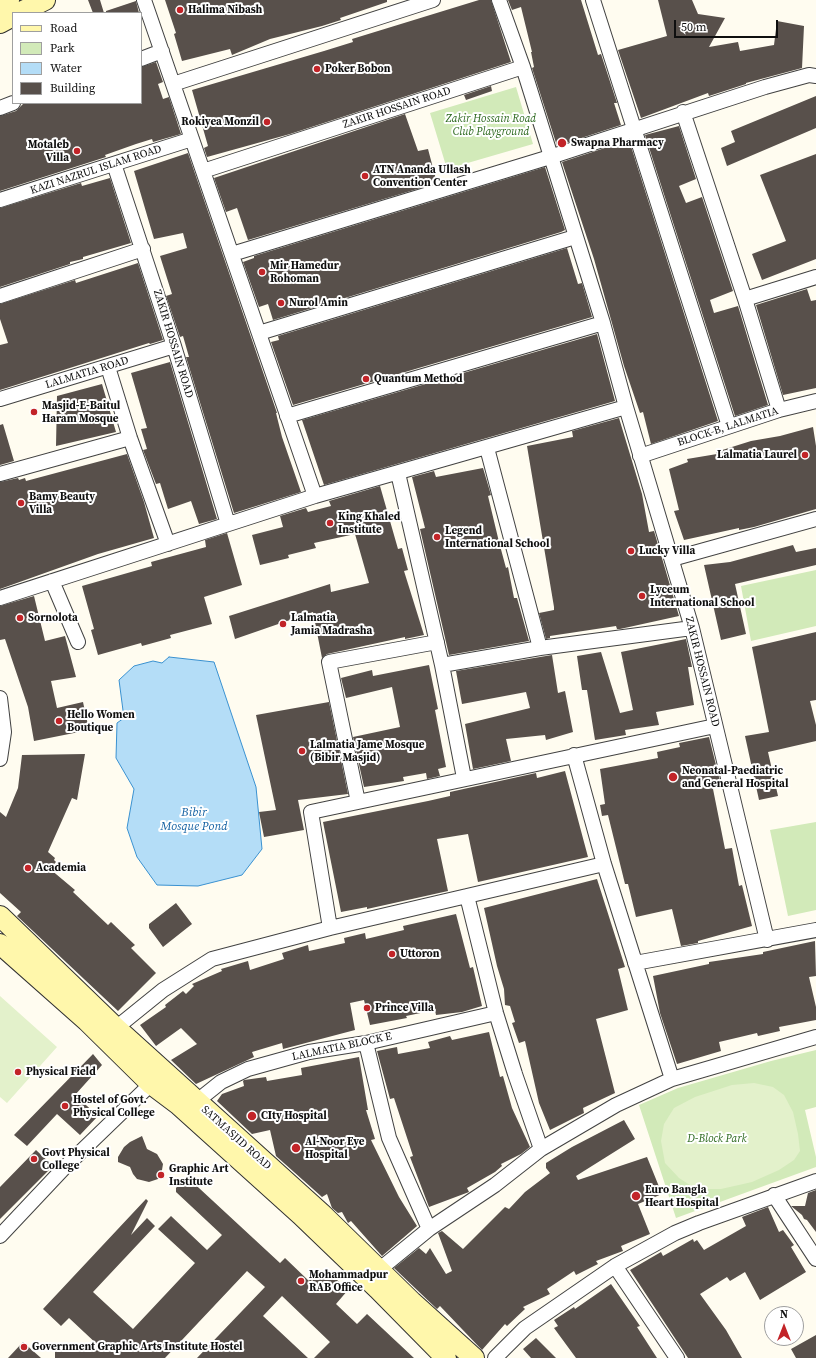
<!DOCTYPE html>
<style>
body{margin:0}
#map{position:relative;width:816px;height:1358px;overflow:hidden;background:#fffcf0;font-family:"Source Serif 4",serif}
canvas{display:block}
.legend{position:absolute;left:12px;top:12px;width:130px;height:92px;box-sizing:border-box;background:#fff;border:1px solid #9f9f9f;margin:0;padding:5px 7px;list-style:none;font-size:12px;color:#0f0f0f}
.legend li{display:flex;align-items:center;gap:8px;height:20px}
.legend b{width:20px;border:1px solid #9f9f9f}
.north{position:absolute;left:764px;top:1306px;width:40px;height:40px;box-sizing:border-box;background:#fff;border:1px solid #9f9f9f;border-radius:50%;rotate:0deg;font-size:11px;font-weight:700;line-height:16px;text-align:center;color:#0f0f0f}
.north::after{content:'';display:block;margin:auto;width:14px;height:18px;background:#c22428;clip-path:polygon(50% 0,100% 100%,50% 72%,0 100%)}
.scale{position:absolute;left:674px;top:20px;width:104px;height:18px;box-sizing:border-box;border:2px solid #0f0f0f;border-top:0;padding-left:5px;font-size:12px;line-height:14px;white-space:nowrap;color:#0f0f0f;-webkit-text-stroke:3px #fff;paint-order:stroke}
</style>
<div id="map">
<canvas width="816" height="1358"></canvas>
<ul class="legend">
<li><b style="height:5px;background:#fff7ab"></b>Road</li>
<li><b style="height:11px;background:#d2eab9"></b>Park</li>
<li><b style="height:11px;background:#b4ddf7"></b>Water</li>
<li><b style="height:11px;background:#58504b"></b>Building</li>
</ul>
<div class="north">N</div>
<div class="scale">50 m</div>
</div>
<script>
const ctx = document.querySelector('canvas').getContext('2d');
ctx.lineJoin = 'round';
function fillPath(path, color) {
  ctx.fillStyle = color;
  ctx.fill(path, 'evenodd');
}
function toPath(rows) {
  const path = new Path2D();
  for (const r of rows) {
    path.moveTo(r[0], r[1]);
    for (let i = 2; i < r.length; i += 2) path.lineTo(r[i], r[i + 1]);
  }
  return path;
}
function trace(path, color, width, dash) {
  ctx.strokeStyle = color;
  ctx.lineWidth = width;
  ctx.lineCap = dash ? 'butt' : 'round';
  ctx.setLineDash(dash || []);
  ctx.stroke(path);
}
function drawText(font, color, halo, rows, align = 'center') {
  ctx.font = font + ' "Source Serif 4",serif';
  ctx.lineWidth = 4;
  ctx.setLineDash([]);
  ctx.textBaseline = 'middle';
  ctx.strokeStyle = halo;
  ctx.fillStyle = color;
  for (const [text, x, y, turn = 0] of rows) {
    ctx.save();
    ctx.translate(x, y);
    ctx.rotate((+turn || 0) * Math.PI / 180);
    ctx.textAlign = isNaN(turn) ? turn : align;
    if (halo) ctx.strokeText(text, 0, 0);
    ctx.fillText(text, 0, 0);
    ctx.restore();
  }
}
fillPath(toPath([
 [516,87,533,144,447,169,430,113],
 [816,570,816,626,751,641,741,586],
 [816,822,816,910,788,916,770,830],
 [816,1050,816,1107,805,1110,816,1157,816,1167,676,1218,639,1105,678,1088,771,1061]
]), '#d2eab9');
fillPath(toPath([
 [0,996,57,1047,7,1103,0,1097],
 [754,1083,773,1087,784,1095,793,1112,798,1134,800,1151,794,1160,779,1170,752,1182,721,1189,696,1189,679,1178,665,1163,661,1141,664,1124,674,1108,695,1097,732,1085]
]), '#e3f1cb');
const water = toPath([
 [169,657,214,662,256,787,262,849,242,875,198,886,157,885,137,857,127,828,134,789,116,758,117,723,124,718,119,680,134,666,153,661,162,663,169,657]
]);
fillPath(water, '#b4ddf7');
trace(water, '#3a91d0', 1);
fillPath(toPath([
 [88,0,100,0,104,13,93,13],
 [165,0,387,0,387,2,340,18,341,20,322,26,270,39,232,55,230,49,182,61,174,34,176,33],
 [479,0,491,0,511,62,290,134,207,157,204,148,208,146,192,90,324,51,353,42,352,39],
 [508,0,581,0,598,55,601,54,617,103,614,103,621,125,557,146,532,68,534,67,531,52,532,52,521,7,512,10],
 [658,0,692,0,698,14,725,18,709,47,738,42,740,51,774,45,777,21,804,26,802,68,746,83,746,84,709,96,708,93,641,118,618,50,667,36],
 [136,1,139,13,106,13,106,11],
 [156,62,163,82,158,84,163,99,169,97,181,134,153,142,152,139,136,144,105,155,106,157,0,191,0,116,16,111,24,103,141,103,141,67],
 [491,86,492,91,466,100,464,95],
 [816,96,816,128,727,166,721,148,735,142,731,131],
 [405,114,418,151,428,149,437,183,248,240,237,208,226,212,214,178],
 [679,126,696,179,679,186,686,203,702,197,733,291,710,300,714,313,738,306,768,405,735,416,645,135],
 [629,140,718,421,651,444,643,412,640,413,624,366,594,259,562,162],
 [188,153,277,413,276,413,282,437,301,492,234,513,186,357,189,357,183,336,180,337,166,296,172,294,160,256,187,248,183,233,154,239,134,171],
 [816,154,816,259,762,280,752,254,786,241,760,175],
 [545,167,565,230,561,232,273,320,268,304,259,307,243,262,254,258,254,256],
 [110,178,131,243,83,257,83,259,70,262,70,264,0,287,0,208,81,183,82,186],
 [567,248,578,284,582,283,592,317,293,405,271,342,279,340,278,336],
 [138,263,163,340,150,344,149,343,0,390,0,345,8,343,0,319,0,304,75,280,76,283],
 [807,289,811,301,816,300,816,388,783,395,756,305],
 [597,334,615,401,324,485,302,420],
 [170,362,217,519,199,524,191,501,168,509,160,483,156,484,143,450,147,449,141,429,147,428,131,373],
 [102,384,116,432,56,446,57,396],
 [619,418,642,494,649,532,654,531,679,616,620,629,617,629,616,626,550,636,550,638,546,639,539,613,554,610,554,607,527,446,573,437,572,431],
 [3,424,14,461,0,465,0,425],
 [813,427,816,446,816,509,754,527,739,530,739,528,684,540,674,511,679,510,669,469,688,462,687,459,717,454,716,452,751,441,780,436],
 [127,454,144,502,154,538,98,554,0,589,0,482,18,478,19,480,25,478,26,481],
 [483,468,491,495,488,496,499,542,506,568,508,567,514,598,517,598,529,641,449,655,420,529,425,528,412,477,434,471,436,477],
 [380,486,398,549,402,548,408,570,404,571,424,635,405,639,405,637,327,654,322,658,313,612,235,639,229,616,330,584,331,592,369,583,355,534,314,543,316,548,288,555,289,558,260,565,252,535,283,527,280,516,306,508,308,512,331,506,329,501],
 [227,533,242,585,204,597,212,624,170,635,171,638,142,646,141,643,98,655,91,630,94,629,82,586,152,566,151,562,206,547,205,540],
 [793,545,796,552,816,548,816,565,735,584,746,634,721,640,704,565,730,562],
 [34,596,45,641,65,636,76,677,51,681,57,708,83,702,89,730,34,741,28,707,5,639,0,640,0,606],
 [816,632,816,700,810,701,816,725,816,741,768,752,778,796,759,800,745,736,769,732,752,647],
 [686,639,692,667,688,667,694,705,656,712,659,725,625,730,626,735,595,740,587,690,582,690,577,656,601,652,620,713,633,710,621,652],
 [552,655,558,693,565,691,573,732,546,740,545,735,506,739,511,761,473,769,465,724,530,708,526,692,462,704,456,671],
 [429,665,438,709,435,710,446,767,438,769,440,776,427,779,426,773,403,777,404,781,364,787,353,737,400,727,392,687,346,698,341,678,372,670,373,676],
 [329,702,348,794,298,800,304,830,264,837,259,812,276,810,256,715],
 [709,737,721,785,713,789,725,849,732,848,739,886,742,885,752,926,698,941,698,943,681,946,672,909,636,917,628,884,625,884,608,815,602,816,600,805,605,804,600,769,658,758,657,752,680,747,679,743],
 [85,754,77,800,72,798,48,852,55,858,54,860,56,862,50,869,75,890,73,892,108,925,111,922,135,945,131,948,156,973,118,1011,17,916,21,912,0,893,0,812,6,817,18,788,22,755],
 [565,771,588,857,478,882,468,834,437,839,448,891,367,909,367,907,341,912,323,822,428,801,450,796,450,792,536,773,537,778],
 [597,879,625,967,618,969,628,1010,596,1019,615,1093,583,1108,584,1113,550,1130,539,1103,525,1041,519,1043,512,1023,515,1022,510,1006,505,1005,504,989,497,966,484,908],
 [176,903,192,924,163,947,149,928,149,924],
 [456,914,470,968,473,967,482,1006,462,1012,436,1015,435,1010,406,1016,407,1018,370,1025,364,1000,350,1003,355,1030,283,1049,282,1043,252,1052,254,1057,196,1084,171,1060,197,1044,181,1028,156,1046,140,1025,166,1007,165,1005,183,991,186,994,194,986,192,984,222,971,221,969,248,961,250,970,284,959,282,953,308,945,309,951,345,943,344,938,365,933,366,939,404,930,403,926],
 [815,941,816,976,809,977,816,1007,816,1020,779,1027,780,1031,758,1036,757,1033,719,1042,721,1051,677,1064,660,1013,653,976,709,964,709,962,763,954,763,952],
 [489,1032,500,1077,503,1076,512,1108,530,1147,521,1154,501,1164,502,1166,495,1172,467,1188,469,1192,429,1207,410,1157,413,1156,394,1098,390,1099,377,1051,397,1047,398,1054,430,1048,428,1042,450,1036,452,1040],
 [93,1054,102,1065,75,1095,98,1116,80,1135,57,1114,27,1146,14,1135],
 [359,1057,368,1110,366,1110,375,1139,371,1140,399,1197,417,1226,382,1256,351,1221,348,1223,342,1212,338,1213,332,1208,327,1194,322,1197,276,1156,270,1130,252,1134,217,1101,222,1094,244,1086,243,1081,244,1080,266,1077,267,1081,302,1075,301,1068],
 [624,1120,635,1139,576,1176,578,1180,647,1157,662,1194,638,1204,650,1234,621,1246,623,1251,596,1261,598,1264,576,1275,574,1271,547,1289,550,1294,523,1307,525,1309,507,1326,505,1324,482,1350,440,1306,437,1309,394,1268,419,1248,426,1254,430,1248,446,1274,452,1271,438,1233,442,1231,463,1249,505,1207,509,1209,525,1192,550,1173,546,1168,546,1163,572,1147],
 [142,1136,147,1149,157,1154,163,1164,162,1170,158,1179,149,1182,137,1179,133,1174,130,1167,118,1162,118,1157,124,1147,130,1142],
 [36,1150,53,1166,0,1219,0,1187],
 [186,1176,280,1263,285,1258,309,1281,310,1279,312,1281,325,1269,348,1290,336,1304,357,1324,367,1314,414,1358,314,1358,330,1342,282,1296,263,1316,308,1358,197,1358,265,1287,247,1271,165,1358,55,1358,55,1348,100,1347,69,1318,61,1326,43,1309,146,1199,148,1201,131,1235,147,1218,155,1226,93,1292,133,1329,195,1263,158,1229,171,1216,207,1250,222,1235,176,1192,176,1188],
 [816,1190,816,1232,807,1220,804,1219,802,1215,791,1206,805,1206,808,1193],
 [768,1207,779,1232,783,1230,794,1245,791,1247,806,1272,760,1300,745,1272,730,1281,727,1277,700,1294,726,1330,742,1358,688,1358,630,1270,661,1252,663,1256,693,1239,694,1242,697,1240,704,1250,746,1226,742,1217],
 [611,1284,640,1326,637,1327,657,1358,576,1358,554,1328,558,1326,554,1320,574,1307,575,1309],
 [816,1335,816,1358,796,1358,791,1349],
 [536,1338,556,1358,531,1358,523,1349],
 [23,1342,41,1358,8,1358]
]), '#58504b');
const minor = toPath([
 [144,0,315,496],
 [499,0,523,67,603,323,626,407,692,628,767,940],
 [593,0,729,426],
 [141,59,162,51],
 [173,84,433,0],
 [0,108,13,103],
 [683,112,745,299,779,410],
 [114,164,174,346,228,524],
 [203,171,523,67],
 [0,200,192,139],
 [232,254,550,157,765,87,809,75,816,76],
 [0,296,143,249],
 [745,299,816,277],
 [259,333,575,237],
 [108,367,130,438,168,544],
 [0,399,174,346],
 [287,416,603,323],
 [487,448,540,648],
 [640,456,779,410,816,401],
 [398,473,442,665,464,778],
 [0,474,130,438],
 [672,559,816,519],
 [52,581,78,642],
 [0,598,315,496,626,407],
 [442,665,540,648,692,628],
 [0,698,4,732,0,759],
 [574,755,604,864,672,1079],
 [358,802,329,662,437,642],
 [467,896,496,1013,515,1074,541,1149],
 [330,928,311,812,715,726],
 [635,963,816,930],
 [116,1028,163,990,212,959,330,928,604,864],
 [366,1043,389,1138,429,1229],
 [196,1102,221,1082,248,1069,309,1052,366,1043,496,1013],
 [774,1195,816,1259],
 [0,1236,64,1168,151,1084],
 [615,1266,677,1358],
 [380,1269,429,1229,495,1185,541,1149,616,1105,672,1079,816,1037],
 [495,1358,525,1328,615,1266,675,1233,699,1223,816,1181]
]);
const secondary = toPath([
 [0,4,9,0],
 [19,13,45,0],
 [0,23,13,16],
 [0,916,116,1028,323,1215,412,1302,474,1358],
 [0,944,87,1021,151,1084,179,1105,301,1215,378,1289,446,1358]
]);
trace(minor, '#424242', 16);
trace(secondary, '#313131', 22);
trace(minor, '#fff', 14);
trace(secondary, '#fff7ab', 20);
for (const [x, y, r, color] of [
 [180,10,4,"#c22428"],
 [317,69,4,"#c22428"],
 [267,122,4,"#c22428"],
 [562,143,5,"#c22428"],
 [77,151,4,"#c22428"],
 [365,176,4,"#c22428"],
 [262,272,4,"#c22428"],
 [281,303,4,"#c22428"],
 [366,379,4,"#c22428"],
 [34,412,4,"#c22428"],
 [805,455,4,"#c22428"],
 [21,503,4,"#c22428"],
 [330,523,4,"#c22428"],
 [437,537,4,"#c22428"],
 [631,551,4,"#c22428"],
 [642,596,4,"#c22428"],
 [20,618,4,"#c22428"],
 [283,624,4,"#c22428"],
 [59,721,4,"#c22428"],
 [302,751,4,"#c22428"],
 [673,777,5,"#c22428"],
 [28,868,4,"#c22428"],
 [392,954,4,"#c22428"],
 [367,1008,4,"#c22428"],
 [18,1072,4,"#c22428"],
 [65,1106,4,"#c22428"],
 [252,1116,5,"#c22428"],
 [296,1148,5,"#c22428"],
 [34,1159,4,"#c22428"],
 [161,1175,4,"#c22428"],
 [636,1196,5,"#c22428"],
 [301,1281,4,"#c22428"],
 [24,1347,4,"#c22428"]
]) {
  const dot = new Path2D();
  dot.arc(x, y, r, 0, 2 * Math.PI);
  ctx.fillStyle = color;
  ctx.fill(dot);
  trace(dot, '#fff', 1.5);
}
drawText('bold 11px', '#0f0f0f', '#fff', [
 ["Halima Nibash",188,10],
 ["Poker Bobon",325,69],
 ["Rokiyea Monzil",259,122,"right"],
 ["Swapna Pharmacy",571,143],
 ["Motaleb",69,145,"right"],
 ["Villa",69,158,"right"],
 ["ATN Ananda Ullash",373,170],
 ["Convention Center",373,183],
 ["Mir Hamedur",270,266],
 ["Rohoman",270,279],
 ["Nurol Amin",289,303],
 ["Quantum Method",374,379],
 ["Masjid-E-Baitul",42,406],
 ["Haram Mosque",42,419],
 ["Lalmatia Laurel",797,455,"right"],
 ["Bamy Beauty",29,497],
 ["Villa",29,510],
 ["King Khaled",338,517],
 ["Institute",338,530],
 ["Legend",445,531],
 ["International School",445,544],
 ["Lucky Villa",639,551],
 ["Lyceum",650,590],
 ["International School",650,603],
 ["Sornolota",28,618],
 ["Lalmatia",291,618],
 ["Jamia Madrasha",291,631],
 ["Hello Women",67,715],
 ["Boutique",67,728],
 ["Lalmatia Jame Mosque",310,745],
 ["(Bibir Masjid)",310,758],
 ["Neonatal-Paediatric",682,771],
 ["and General Hospital",682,784],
 ["Academia",36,868],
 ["Uttoron",400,954],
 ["Prince Villa",375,1008],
 ["Physical Field",26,1072],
 ["Hostel of Govt.",73,1100],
 ["Physical College",73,1113],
 ["CIty Hospital",261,1116],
 ["Al-Noor Eye",305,1142],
 ["Hospital",305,1155],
 ["Govt Physical",42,1153],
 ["College",42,1166],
 ["Graphic Art",169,1169],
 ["Institute",169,1182],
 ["Euro Bangla",645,1190],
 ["Heart Hospital",645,1203],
 ["Mohammadpur",309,1275],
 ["RAB Office",309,1288],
 ["Government Graphic Arts Institute Hostel",32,1347]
], 'left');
drawText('11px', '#0f0f0f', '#fff', [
 ["ZAKIR HOSSAIN ROAD",397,108,-18],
 ["KAZI NAZRUL ISLAM ROAD",96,170,-18],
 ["ZAKIR HOSSAIN ROAD",173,344,73],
 ["LALMATIA ROAD",87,373,-17],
 ["BLOCK-B, LALMATIA",728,427,-18],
 ["ZAKIR HOSSAIN ROAD",702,672,76],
 ["LALMATIA BLOCK E",342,1047,-12],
 ["SATMASJID ROAD",236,1138,42]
]);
drawText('italic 11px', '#2b681d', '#fff', [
 ["Zakir Hossain Road",491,119],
 ["Club Playground",491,132],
 ["D-Block Park",717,1139]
]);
drawText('italic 12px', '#1562a3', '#fff', [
 ["Bibir",194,813],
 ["Mosque Pond",194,827]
]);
</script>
